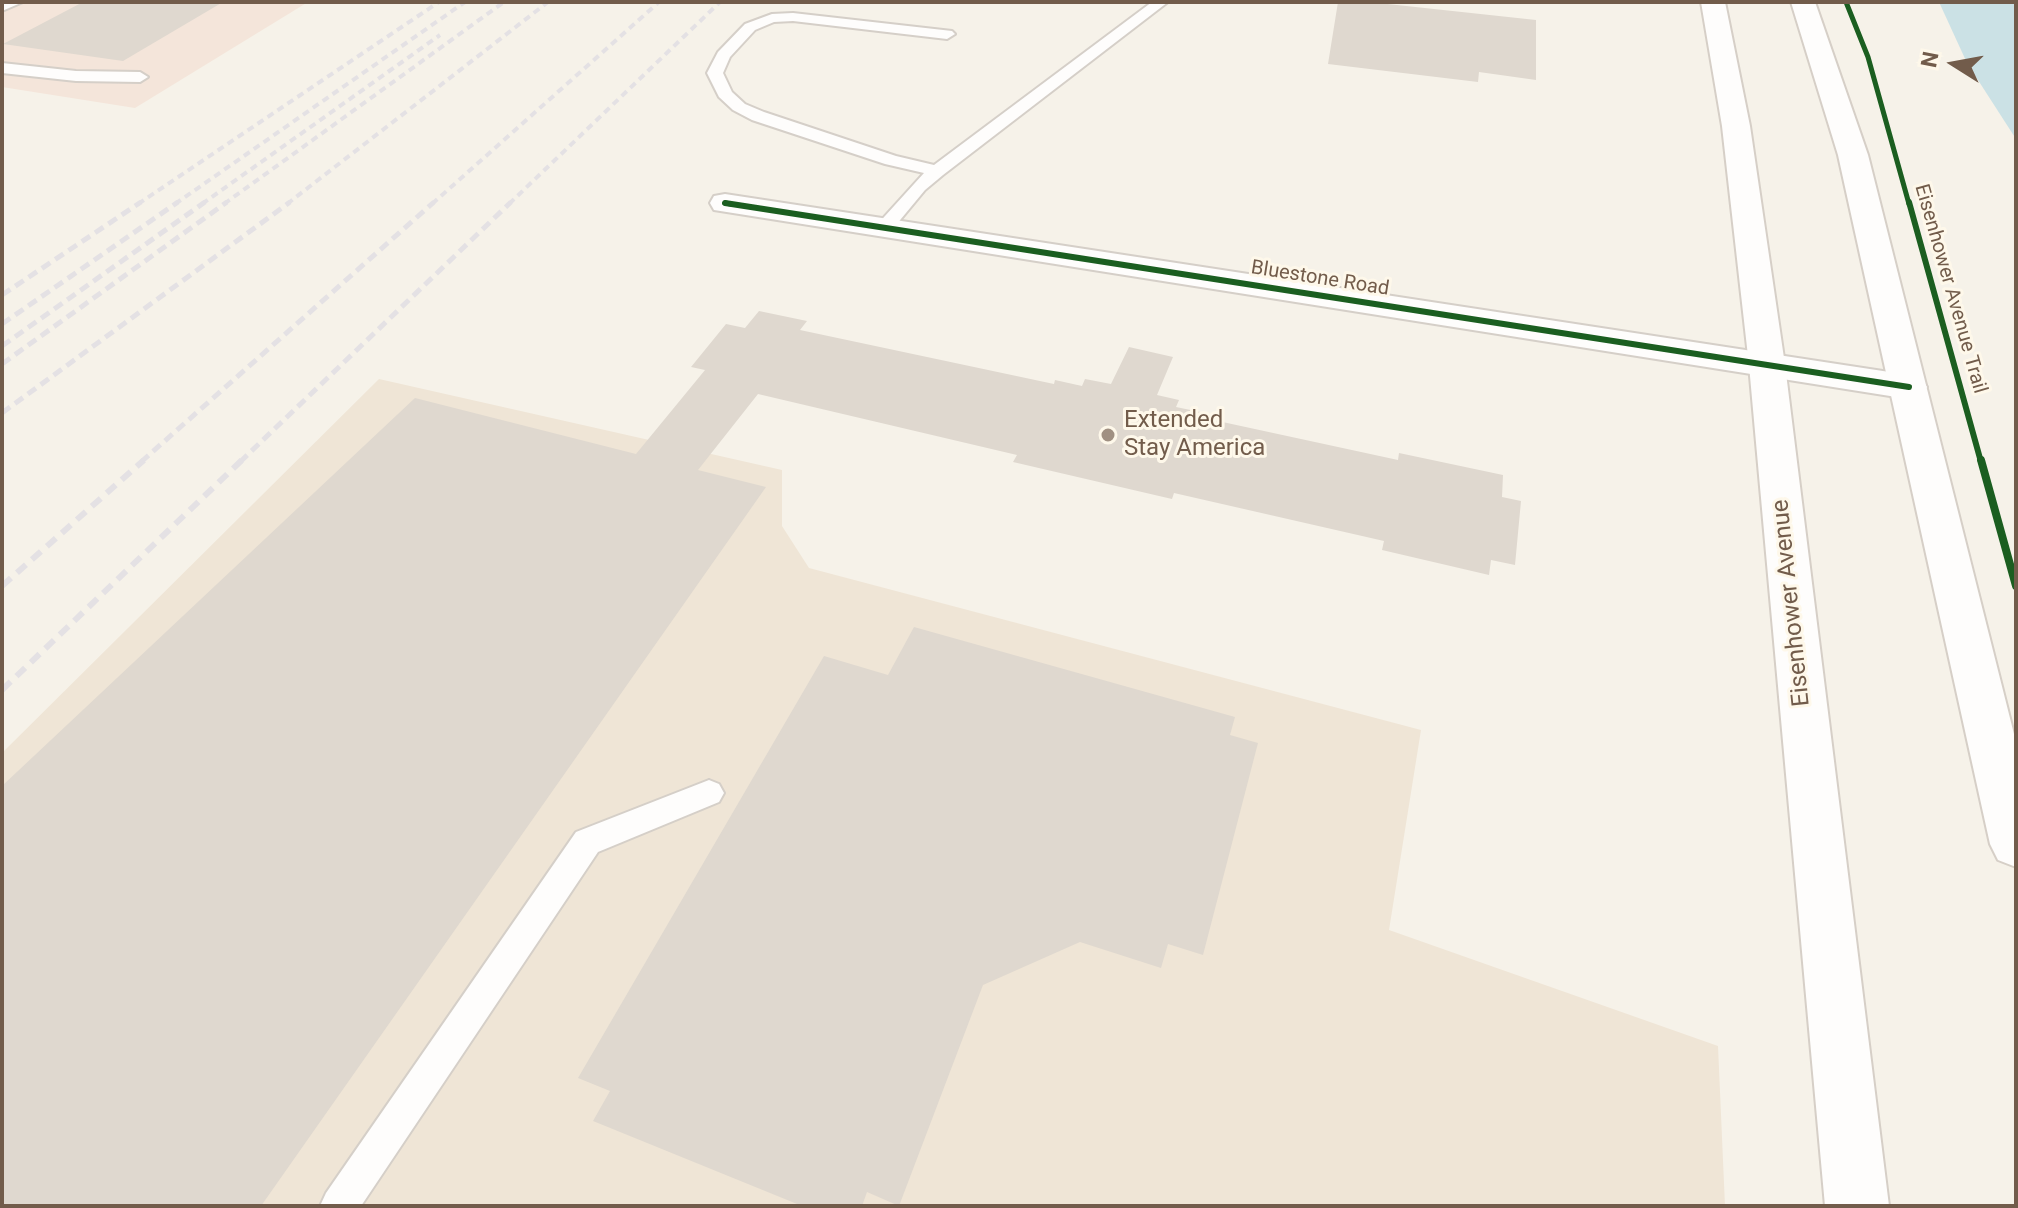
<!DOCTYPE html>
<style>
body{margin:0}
#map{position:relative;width:2018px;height:1208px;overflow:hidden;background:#f6f2e9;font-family:Roboto,sans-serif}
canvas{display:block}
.frame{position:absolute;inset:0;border:4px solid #725c4b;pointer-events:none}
.north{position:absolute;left:1914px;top:24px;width:80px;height:80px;-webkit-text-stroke:6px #fef8ea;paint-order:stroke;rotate:281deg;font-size:22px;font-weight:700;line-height:32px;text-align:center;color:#725c4b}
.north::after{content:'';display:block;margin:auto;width:28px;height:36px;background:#725c4b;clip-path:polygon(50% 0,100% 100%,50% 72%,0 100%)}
</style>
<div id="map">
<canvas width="2018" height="1208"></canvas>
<div class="frame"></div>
<div class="north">N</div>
</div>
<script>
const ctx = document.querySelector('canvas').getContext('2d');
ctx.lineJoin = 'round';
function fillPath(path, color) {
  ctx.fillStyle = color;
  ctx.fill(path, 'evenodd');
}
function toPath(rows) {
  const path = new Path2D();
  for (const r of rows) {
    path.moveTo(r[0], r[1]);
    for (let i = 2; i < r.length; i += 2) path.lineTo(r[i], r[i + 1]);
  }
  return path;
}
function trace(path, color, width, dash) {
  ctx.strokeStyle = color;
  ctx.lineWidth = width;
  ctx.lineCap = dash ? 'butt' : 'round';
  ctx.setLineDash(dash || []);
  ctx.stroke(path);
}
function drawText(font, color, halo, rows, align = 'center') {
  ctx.font = font + ' Roboto,sans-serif';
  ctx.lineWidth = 6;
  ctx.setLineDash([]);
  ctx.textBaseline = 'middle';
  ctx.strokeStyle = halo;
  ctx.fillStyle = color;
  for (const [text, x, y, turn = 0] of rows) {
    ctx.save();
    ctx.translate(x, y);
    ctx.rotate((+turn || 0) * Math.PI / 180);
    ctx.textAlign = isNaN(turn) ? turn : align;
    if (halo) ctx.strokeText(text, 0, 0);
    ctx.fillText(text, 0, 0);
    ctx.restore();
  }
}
fillPath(toPath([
 [379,379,782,470,782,526,809,568,1421,730,1389,930,1718,1046,1725,1206,2,1206,2,753]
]), '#efe5d6');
fillPath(toPath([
 [2,2,308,2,135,108,2,87]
]), '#f4e5da');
fillPath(toPath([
 [1939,2,2016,2,2016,139,1967,63]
]), '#cbe1e5');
fillPath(toPath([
 [83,2,223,2,123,61,3,44],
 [1338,2,1369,2,1536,20,1536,80,1479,72,1478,82,1328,64],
 [759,311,807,321,800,330,1054,384,1055,380,1082,386,1085,379,1111,384,1129,347,1173,357,1157,395,1179,400,1176,407,1205,413,1204,418,1398,460,1399,453,1503,475,1502,497,1521,501,1515,565,1491,560,1489,575,1382,550,1384,541,1174,493,1172,499,1013,462,1017,455,758,394,698,470,766,487,261,1206,2,1206,2,786,415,398,636,454,705,370,691,367,726,324,745,328],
 [914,627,1235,717,1230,735,1258,743,1203,955,1168,944,1161,968,1080,942,983,985,899,1206,867,1192,862,1206,802,1206,593,1121,610,1091,578,1078,824,656,888,675]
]), '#dfd8cf');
const lane = toPath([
 [2,2,23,2,2,11,2,2],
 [1152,2,1168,2,943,175,925,190,891,231,884,233,875,227,924,173,885,164,752,120,733,110,719,97,707,73,718,52,745,24,772,14,793,13,952,31,955,34,947,39,793,21,774,22,755,30,730,57,723,73,732,92,745,104,764,112,896,156,934,165,1152,2],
 [2,63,76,71,140,72,148,77,140,82,76,81,2,73,2,63],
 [709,780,719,784,724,793,719,802,598,852,361,1206,320,1206,326,1193,576,832,709,780]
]);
const street = toPath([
 [725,194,1909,375,1922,379,1927,387,1922,395,1909,399,714,210,710,203,714,196,725,194]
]);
const secondary = toPath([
 [1701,2,1725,2,1750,126,1785,365,1889,1206,1825,1206,1749,365,1722,126,1701,2],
 [1791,2,1815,2,1868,155,2016,742,2016,867,1998,860,1990,844,1838,155,1791,2]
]);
trace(lane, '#d5cfc8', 4);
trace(street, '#d5cfc8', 4);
trace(secondary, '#d6cfc7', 4);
fillPath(lane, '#fefdfc');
fillPath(street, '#fefdfc');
fillPath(secondary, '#fefdfc');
trace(toPath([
 [138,204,439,2],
 [175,204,465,2],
 [202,204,440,35],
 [224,204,504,2],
 [287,204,548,2],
 [432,204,659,2],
 [509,204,720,2]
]), '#e4e1e4', 4, [7, 5]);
trace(toPath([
 [2,295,141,202],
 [2,324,178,202],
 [2,346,205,202],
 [2,364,227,202],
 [2,413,290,202],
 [141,462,434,202],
 [240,462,511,202]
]), '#e4e1e4', 5, [10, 6]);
trace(toPath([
 [2,586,144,460],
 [2,690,242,460]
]), '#e4e1e4', 6, [12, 8]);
trace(toPath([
 [1846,2,1868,57,1909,204],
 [725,203,731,204]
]), '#1b5e20', 5);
trace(toPath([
 [1909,202,1981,462],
 [725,203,1909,387]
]), '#1b5e20', 6);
trace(toPath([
 [1981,460,2016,586]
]), '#1b5e20', 8);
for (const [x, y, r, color] of [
 [1108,435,8,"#a09082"]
]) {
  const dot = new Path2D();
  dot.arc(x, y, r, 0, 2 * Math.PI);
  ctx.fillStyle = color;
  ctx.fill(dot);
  trace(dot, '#fef8ea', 3);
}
drawText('20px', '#725c4b', '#fef8ea', [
 ["Bluestone Road",1320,279,9],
 ["Eisenhower Avenue Trail",1950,289,74]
]);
drawText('24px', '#725c4b', '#fef8ea', [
 ["Extended",1124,421],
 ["Stay America",1124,449]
], 'left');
drawText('24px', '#725c4b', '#fef8ea', [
 ["Eisenhower Avenue",1792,603,-96]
]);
</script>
